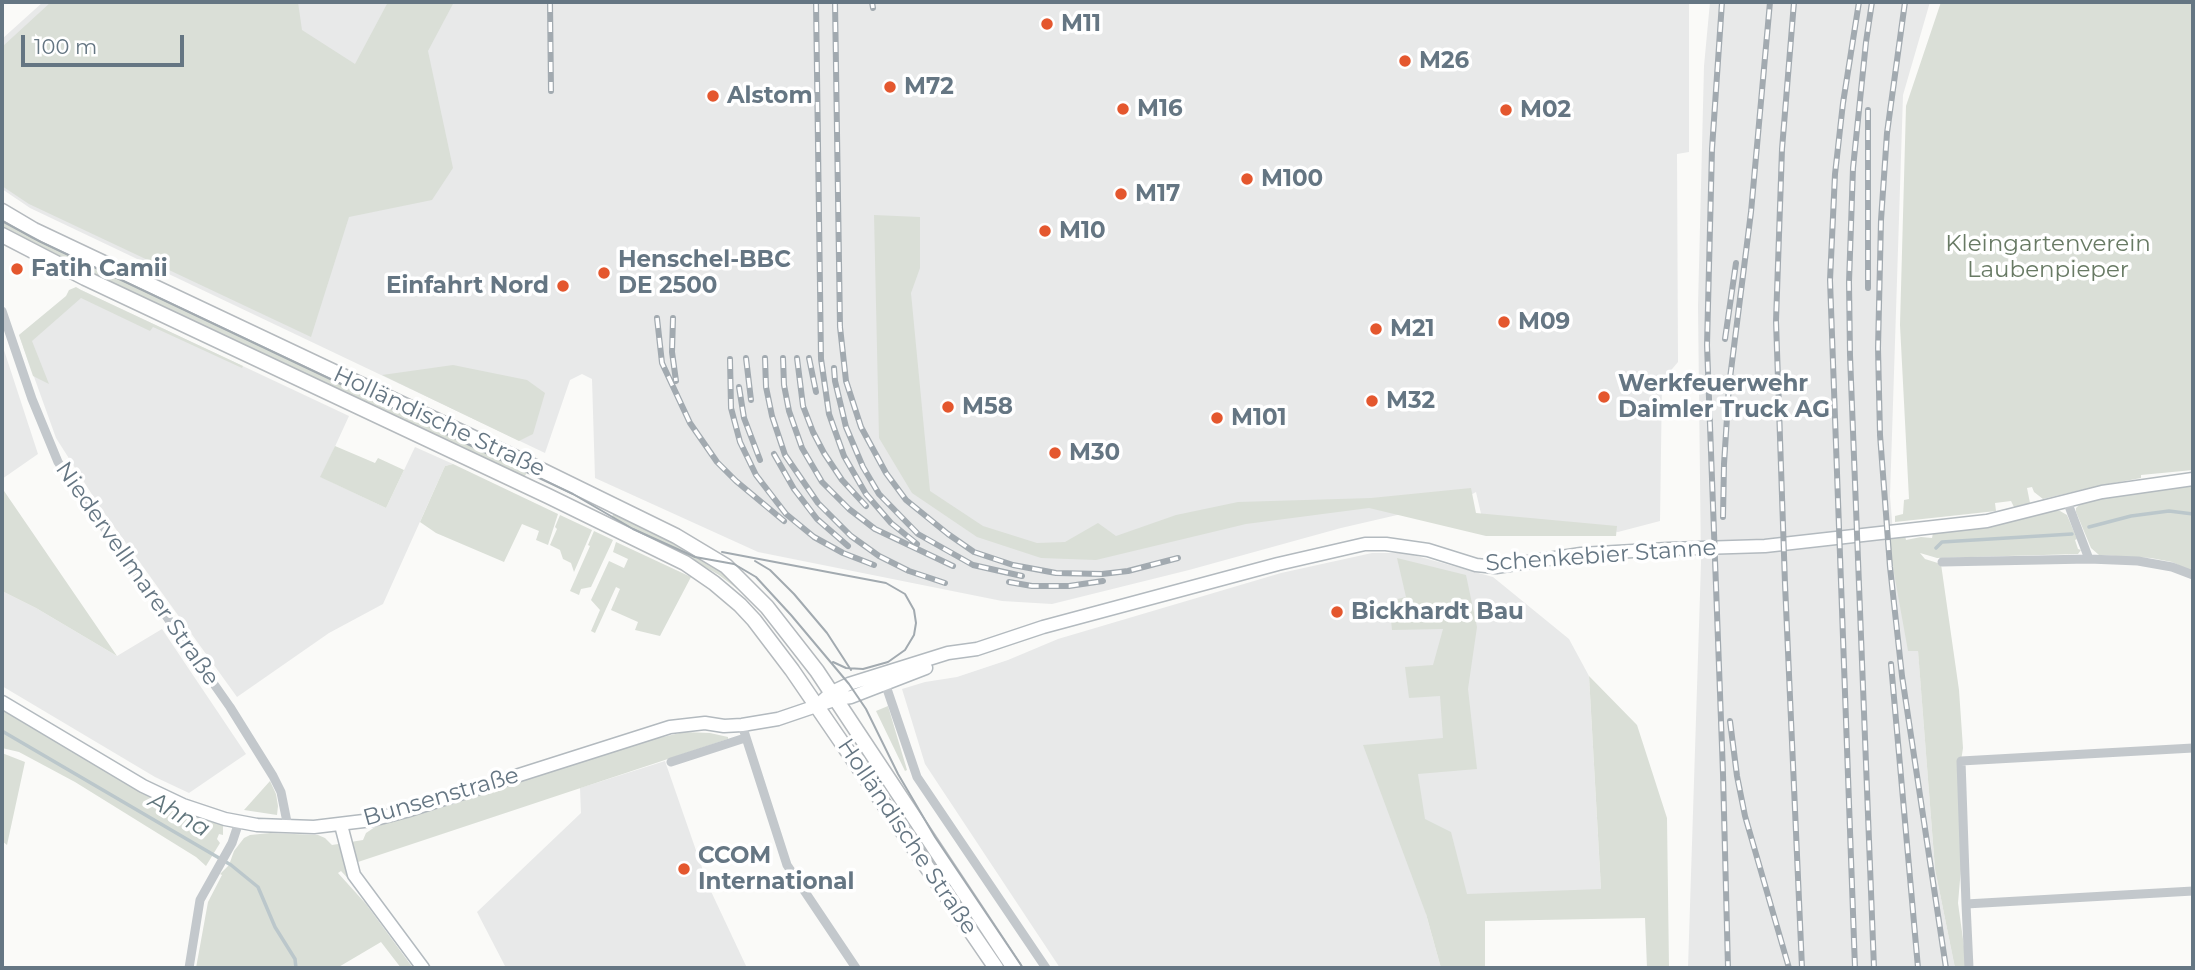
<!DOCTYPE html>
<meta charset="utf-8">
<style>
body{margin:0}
#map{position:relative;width:2195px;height:970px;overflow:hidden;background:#fafaf8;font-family:Montserrat,sans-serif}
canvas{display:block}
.frame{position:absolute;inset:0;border:4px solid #657683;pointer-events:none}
.scale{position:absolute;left:21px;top:35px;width:163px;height:32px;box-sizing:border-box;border:4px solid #657683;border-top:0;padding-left:9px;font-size:21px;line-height:24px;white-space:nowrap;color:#657683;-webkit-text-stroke:5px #fff;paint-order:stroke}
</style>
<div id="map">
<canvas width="2195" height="970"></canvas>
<div class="frame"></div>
<div class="scale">100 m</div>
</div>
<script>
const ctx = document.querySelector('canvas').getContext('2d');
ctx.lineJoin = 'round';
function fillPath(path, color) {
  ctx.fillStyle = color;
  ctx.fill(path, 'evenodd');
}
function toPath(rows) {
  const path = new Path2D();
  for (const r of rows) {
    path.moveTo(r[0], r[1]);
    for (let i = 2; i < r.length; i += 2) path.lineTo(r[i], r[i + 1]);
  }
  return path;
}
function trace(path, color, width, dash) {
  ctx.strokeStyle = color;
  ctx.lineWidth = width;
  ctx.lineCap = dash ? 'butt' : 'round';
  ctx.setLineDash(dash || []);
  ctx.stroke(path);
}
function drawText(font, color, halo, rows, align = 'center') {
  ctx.font = font + ' Montserrat,sans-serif';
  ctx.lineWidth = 7;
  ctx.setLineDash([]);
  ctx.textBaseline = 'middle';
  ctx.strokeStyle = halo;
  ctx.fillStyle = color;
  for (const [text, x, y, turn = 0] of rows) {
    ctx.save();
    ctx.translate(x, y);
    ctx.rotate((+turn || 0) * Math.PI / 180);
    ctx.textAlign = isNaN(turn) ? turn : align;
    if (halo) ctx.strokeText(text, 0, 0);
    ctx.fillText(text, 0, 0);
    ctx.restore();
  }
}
fillPath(toPath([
 [43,2,1689,2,1689,152,1677,154,1678,362,1662,381,1660,521,1618,532,1482,518,1476,492,1462,500,1341,528,1189,570,1052,604,1002,601,758,552,595,478,592,379,582,374,570,380,545,453,30,208,2,189,2,39],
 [1710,2,1930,2,1903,95,1890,496,1896,570,1909,651,1918,650,1935,869,1955,968,1688,968,1701,563,1698,306,1704,66],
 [77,288,349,416,321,477,386,508,415,447,453,464,445,466,383,604,329,633,237,697,100,507,56,438,19,335],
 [2,344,38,454,2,479],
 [1372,553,1406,553,1493,577,1569,639,1589,676,1602,907,1426,914,1441,968,1060,968,925,764,902,689,925,682,957,677,1008,660,1058,639,1281,573],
 [2,591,36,608,117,656,162,629,246,754,189,793,155,777,2,686],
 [665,761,708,885,747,968,506,968,477,912,581,813,580,788]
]), '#e8e9e9');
fillPath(toPath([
 [51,2,298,2,302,30,355,64,388,2,454,2,428,51,453,168,432,200,349,217,311,337,29,204,2,186,2,47],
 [1941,2,2193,2,2193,470,2141,475,2141,478,2098,486,2043,499,2034,492,2032,487,2027,488,2030,503,2014,507,2011,501,1995,503,1996,511,1895,522,1895,516,1903,514,1904,500,1909,499,1900,325,1906,106],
 [874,215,920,217,920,268,911,293,930,491,983,526,1037,543,1065,542,1098,523,1116,536,1176,515,1238,502,1371,498,1471,488,1476,513,1617,526,1616,536,1486,536,1369,508,1246,524,1096,560,1041,558,977,537,912,493,879,438],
 [2,218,528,470,524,478,25,242,2,229],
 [76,287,81,290,243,366,242,368,153,327,150,331,81,298,32,341,49,384,33,376,19,335,66,296,69,290],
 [453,365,527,380,545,393,533,434,519,441,382,375],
 [335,446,375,463,378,458,404,470,386,508,320,477],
 [453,464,558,514,548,545,536,540,539,531,522,524,504,562,436,533,420,522,445,466],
 [2193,484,2193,572,2172,562,2151,558,2099,555,2091,548,2076,512,2076,508,2081,503,2102,497],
 [2,488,117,656,36,608,2,591],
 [2055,510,2060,511,2067,515,2077,539,2075,540,2078,549,2081,550,2078,554,1937,558,1920,553,1925,559,1941,564,1959,690,1963,748,1961,761,1964,834,1958,903,1967,968,1955,968,1935,869,1918,651,1908,651,1888,540,1904,530,1906,540,1921,537,1932,538,1933,533,2008,522],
 [614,513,707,557,743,591,740,591,719,575,698,563,610,520],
 [560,515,592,530,574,572,571,563,563,559,560,550,550,545,557,529,555,527],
 [594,531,613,540,591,587,581,589,579,595,570,591,590,546,588,545],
 [616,542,691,577,660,636,635,630,638,622,611,610,620,589,616,587,595,633,591,631,600,610,591,600,609,561,624,568,628,559,613,552],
 [1397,558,1466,575,1477,627,1468,689,1477,769,1418,774,1425,819,1451,832,1467,894,1601,889,1589,676,1637,725,1667,818,1669,968,1647,968,1645,918,1485,921,1485,968,1441,968,1426,914,1363,745,1443,738,1440,696,1409,698,1405,667,1433,665,1443,629,1392,630,1389,601,1406,597],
 [888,706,907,770,905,771,876,711],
 [2,708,223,825,223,835,219,834,217,839,220,843,206,866,196,857,75,782,19,752,2,748],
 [684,732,710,733,728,737,728,739,358,862,345,869,355,886,341,871,338,873,366,904,413,968,401,968,381,942,337,968,196,968,208,902,222,875,220,874,229,865,234,851,244,838,250,835,270,833,318,835,325,838,332,845,363,840,366,833,375,827,642,742],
 [2,753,25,762,7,845,2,841],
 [270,781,276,794,278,806,277,815,244,810]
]), '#dadfd7');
trace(toPath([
 [2089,527,2131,516,2169,511,2193,514],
 [1936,548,1942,542,2072,534],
 [2,731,231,865,258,887,275,927,295,959,296,968]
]), '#bbc7cb', 3.5);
const secondary = toPath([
 [2,702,143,786,183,805,225,819,257,825,314,827,372,820,406,811,670,727,705,723,724,726,742,725,778,719,837,699,851,697,926,668],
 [817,706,832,692,849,684,948,653,977,649,1043,627,1278,564,1365,544,1386,544,1428,550,1476,565,1496,567,1581,554,1668,549,1765,546,1987,521,2102,492,2193,479],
 [341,825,354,875,423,968]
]);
const primary = toPath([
 [2,211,34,230,529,464,676,536,726,566,767,607,817,671,1014,968],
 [2,235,85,278,548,496,685,563,714,583,740,605,754,620,792,670,996,968]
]);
trace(secondary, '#b3babf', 15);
trace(primary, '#b5babe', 17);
trace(toPath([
 [2,311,32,399,58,462,230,707,273,776,281,792,288,827],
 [2067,501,2089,559],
 [1942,562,2089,559,2138,561,2172,567,2193,575],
 [885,683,917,777,1046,968],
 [742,725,787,865,856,968],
 [2193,748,1961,761,1966,904,2193,891],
 [671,762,745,738],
 [1966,904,1969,968],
 [189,968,200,900,232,843,239,822]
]), '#c3c8cc', 9);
trace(secondary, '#fff', 12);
trace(primary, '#fff', 14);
trace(toPath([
 [2,221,41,242,573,494,633,529,695,557,734,564,756,577,791,615,849,684,866,709,898,774,935,837,1023,968],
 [722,552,886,583,905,594,914,610,916,623,914,635,905,650,888,662,863,669,846,668,833,662],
 [755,561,770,570,794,594,827,633,851,670]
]), '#a2aab0', 2);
const rail = toPath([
 [550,2,551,91],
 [816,2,821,359,829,414,844,456,866,494,891,523,917,544],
 [835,2,840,327,846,381,861,427,886,473,906,500,948,534,974,552,1013,565,1056,573,1102,574,1128,571,1178,558],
 [872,2,873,8],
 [1722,2,1712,149,1707,345,1723,774,1728,968],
 [1794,2,1782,149,1776,321,1785,584,1802,968],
 [1872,2,1866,42,1853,168,1849,282,1850,355,1874,968],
 [1905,2,1887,133,1881,220,1878,348,1880,435,1890,567,1902,676,1946,968],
 [1868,110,1868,288],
 [657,318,662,363,690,423,717,462,736,481,784,521],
 [673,318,672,352,676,381],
 [1725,339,1736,263],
 [746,358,751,400],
 [765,358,766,387,772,416,785,455,818,503,851,536,879,556,909,571,945,583],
 [783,358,784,385,789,411,802,448,822,482,849,509,875,529,953,566],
 [797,358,803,406,813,432,824,453,842,480,866,506],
 [809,358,816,392],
 [730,359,731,408,740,442,756,475,786,514,814,537,843,553,874,565],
 [834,368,835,381,846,427,863,467,879,494,918,534,973,565,1022,576],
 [739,387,744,418,760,460],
 [774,454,794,489,817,519,848,546],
 [1723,517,1724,464,1729,386,1751,212,1770,2],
 [1009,582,1032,586,1069,586,1103,581],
 [1891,664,1918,968],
 [1730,721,1737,776,1745,816,1789,968],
 [1855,968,1830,280,1835,174,1843,103,1859,2]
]);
trace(rail, '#a2aab0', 6);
trace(rail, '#fff', 3.5, [10]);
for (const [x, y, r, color] of [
 [1047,24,7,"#e4572e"],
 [1405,61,7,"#e4572e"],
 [890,87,7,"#e4572e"],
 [713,96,7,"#e4572e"],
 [1123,109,7,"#e4572e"],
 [1506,110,7,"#e4572e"],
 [1247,179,7,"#e4572e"],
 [1121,194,7,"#e4572e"],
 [1045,231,7,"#e4572e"],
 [17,269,7,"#e4572e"],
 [604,273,7,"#e4572e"],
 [563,286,7,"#e4572e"],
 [1504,322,7,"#e4572e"],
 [1376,329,7,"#e4572e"],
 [1604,397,7,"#e4572e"],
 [1372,401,7,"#e4572e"],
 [948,407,7,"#e4572e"],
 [1217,418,7,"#e4572e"],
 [1055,453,7,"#e4572e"],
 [1337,612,7,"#e4572e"],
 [684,869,7,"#e4572e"]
]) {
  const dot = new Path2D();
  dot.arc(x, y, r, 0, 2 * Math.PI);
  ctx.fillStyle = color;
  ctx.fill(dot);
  trace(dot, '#fff', 2.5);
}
drawText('bold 23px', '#657683', '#fff', [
 ["M11",1061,24],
 ["M26",1419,61],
 ["M72",904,87],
 ["Alstom",727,96],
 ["M16",1137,109],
 ["M02",1520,110],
 ["M100",1261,179],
 ["M17",1135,194],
 ["M10",1059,231],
 ["Henschel-BBC",618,260],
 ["DE 2500",618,286],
 ["Fatih Camii",31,269],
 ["Einfahrt Nord",549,286,"right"],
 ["M09",1518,322],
 ["M21",1390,329],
 ["Werkfeuerwehr",1618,384],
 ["Daimler Truck AG",1618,410],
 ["M32",1386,401],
 ["M58",962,407],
 ["M101",1231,418],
 ["M30",1069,453],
 ["Bickhardt Bau",1351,612],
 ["CCOM",698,856],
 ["International",698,882]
], 'left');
drawText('23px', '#687a64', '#fff', [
 ["Kleingartenverein",2048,244],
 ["Laubenpieper",2048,270]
]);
drawText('23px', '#657683', '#fff', [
 ["Holländische Straße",439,422,25],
 ["Schenkebier Stanne",1601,556,-4],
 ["Niedervellmarer Straße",137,574,55],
 ["Bunsenstraße",441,797,-16],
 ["Holländische Straße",907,837,56]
]);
drawText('italic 24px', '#60757c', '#fff', [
 ["Ahna",179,815,30]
]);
</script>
